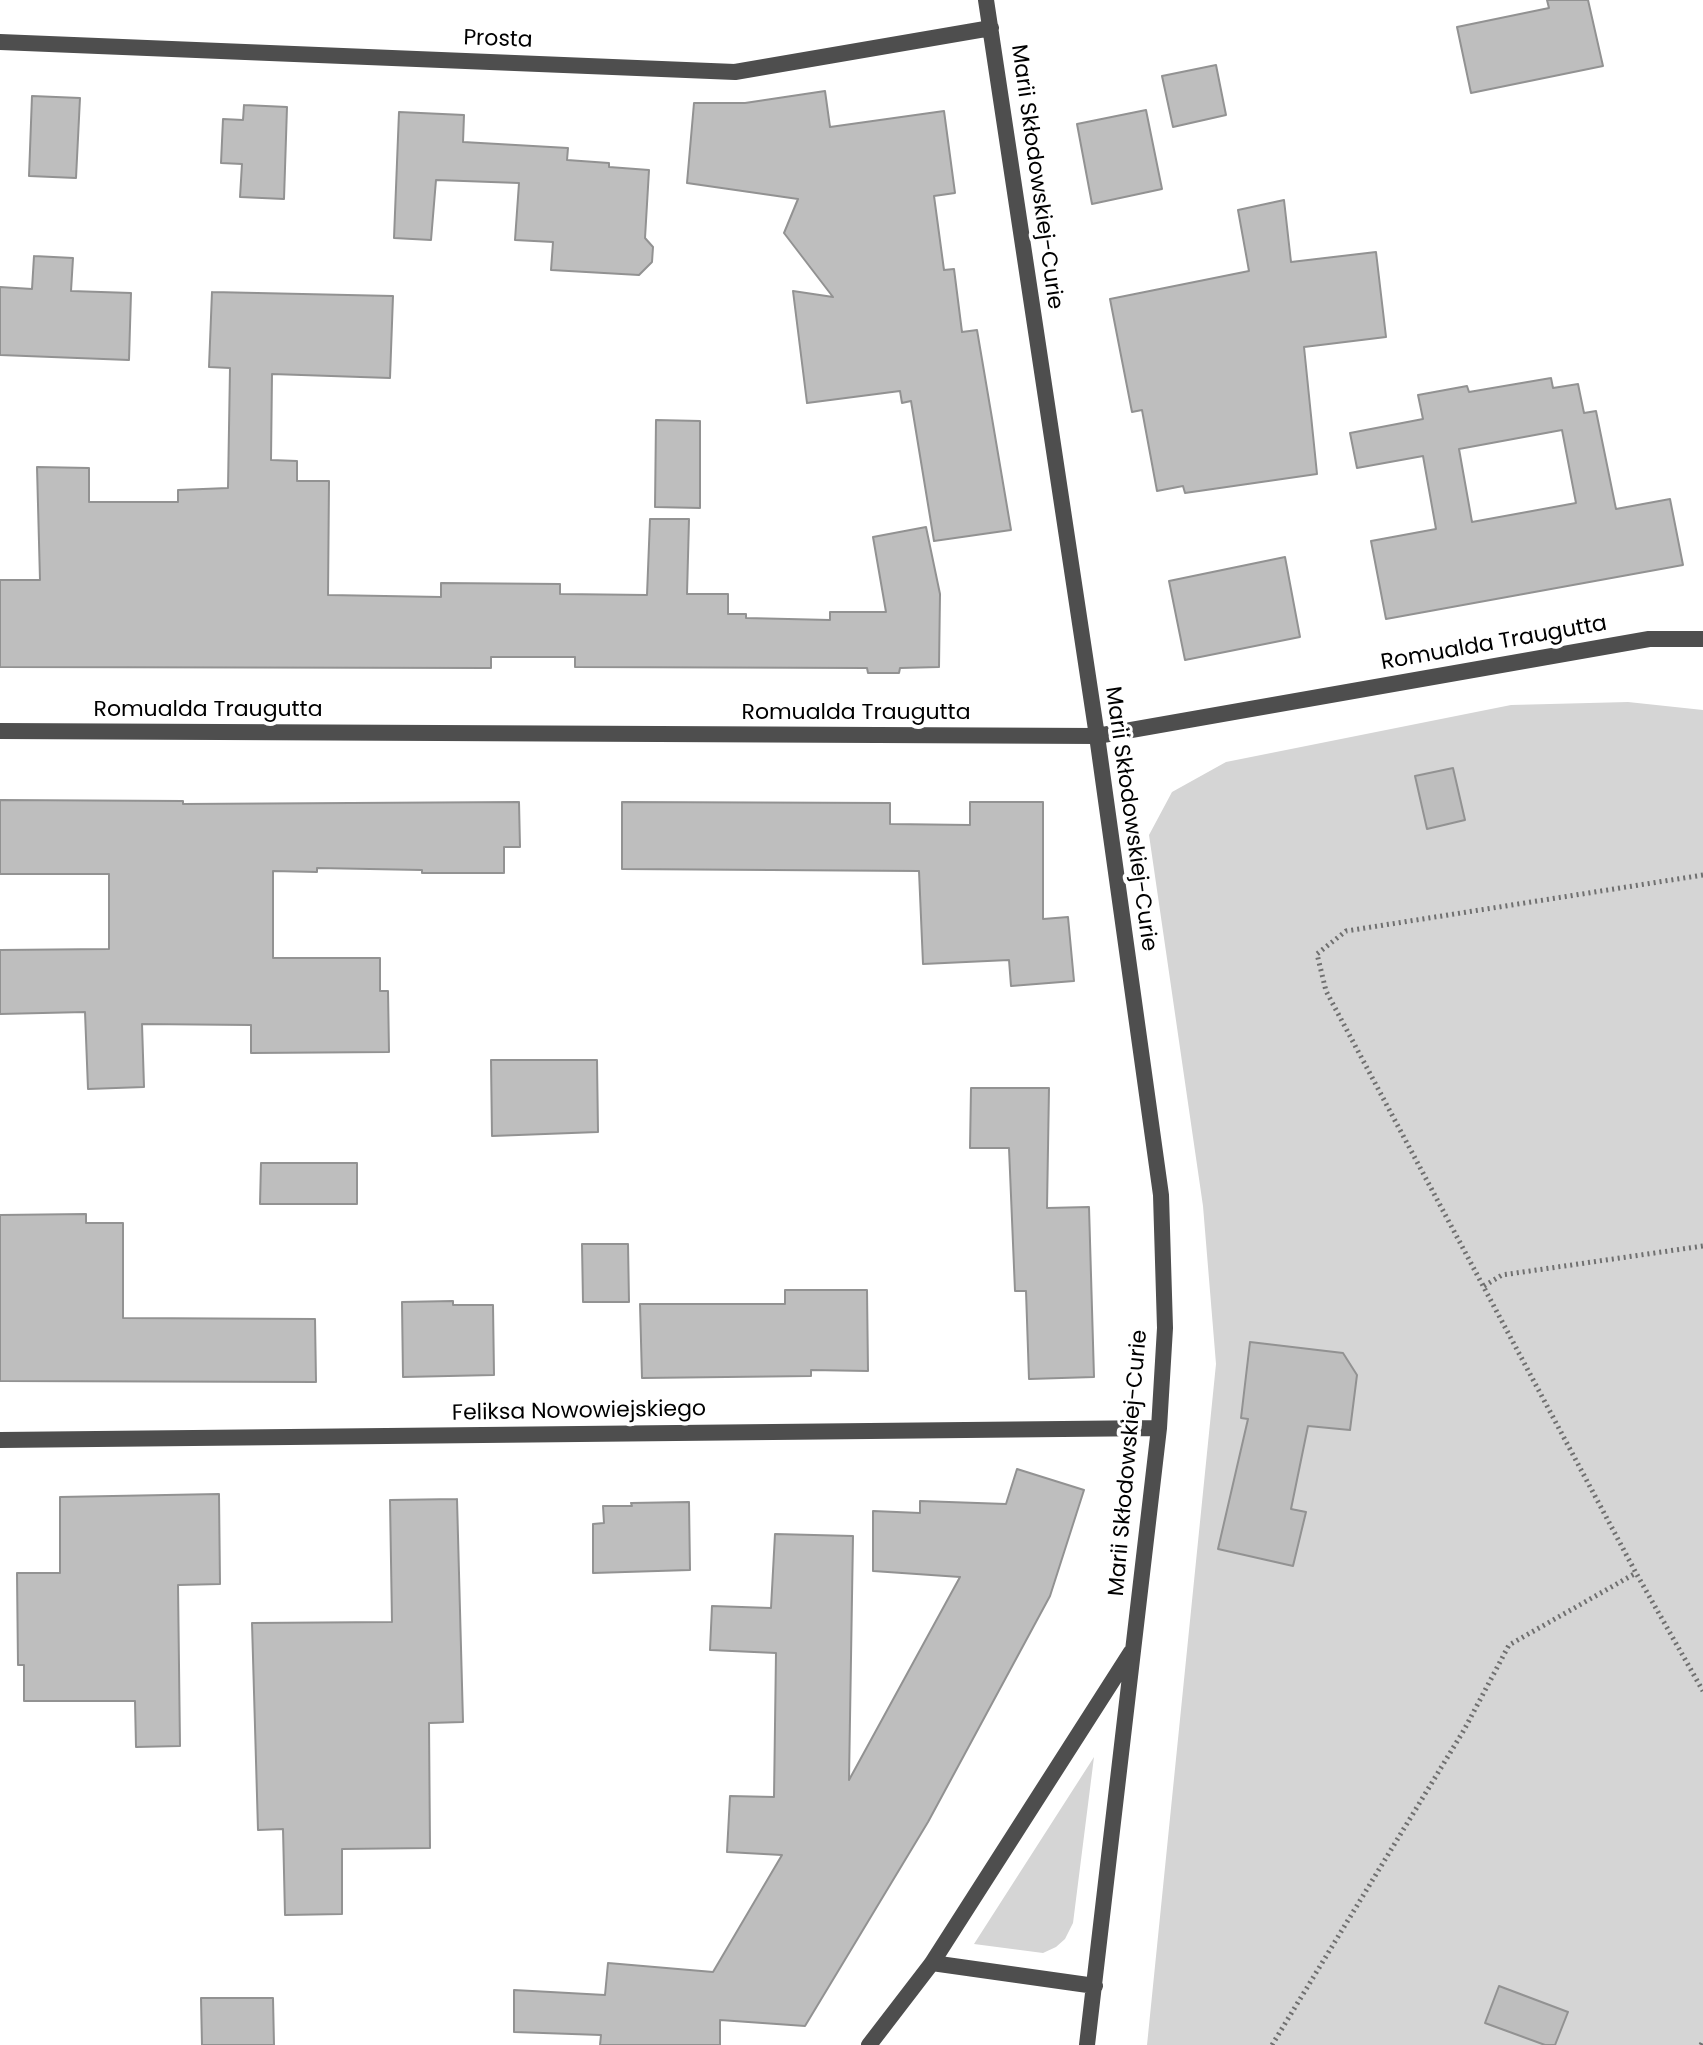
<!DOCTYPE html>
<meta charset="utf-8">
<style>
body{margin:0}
canvas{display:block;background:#fff}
</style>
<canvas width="1703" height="2045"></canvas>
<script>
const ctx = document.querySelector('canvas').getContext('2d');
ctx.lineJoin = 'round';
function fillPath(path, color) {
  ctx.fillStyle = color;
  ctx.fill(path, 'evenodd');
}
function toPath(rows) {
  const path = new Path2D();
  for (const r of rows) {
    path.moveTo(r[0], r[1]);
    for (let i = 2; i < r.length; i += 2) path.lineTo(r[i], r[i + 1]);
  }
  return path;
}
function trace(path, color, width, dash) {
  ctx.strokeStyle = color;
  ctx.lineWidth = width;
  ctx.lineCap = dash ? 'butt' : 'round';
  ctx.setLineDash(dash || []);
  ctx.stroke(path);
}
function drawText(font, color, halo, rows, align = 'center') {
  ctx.font = font + ' Poppins,sans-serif';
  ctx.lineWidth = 8;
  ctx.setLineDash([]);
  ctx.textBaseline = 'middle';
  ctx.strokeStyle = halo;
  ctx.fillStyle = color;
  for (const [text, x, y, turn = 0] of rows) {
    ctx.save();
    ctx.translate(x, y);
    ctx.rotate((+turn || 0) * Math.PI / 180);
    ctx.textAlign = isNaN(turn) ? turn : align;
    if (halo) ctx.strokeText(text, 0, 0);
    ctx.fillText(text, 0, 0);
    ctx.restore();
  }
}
fillPath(toPath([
 [1628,702,1703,710,1703,2045,1147,2045,1216,1364,1203,1206,1149,835,1172,792,1226,762,1511,705],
 [1094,1757,1073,1923,1065,1939,1056,1947,1043,1953,974,1944]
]), '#d5d5d5');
const building = toPath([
 [1547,0,1588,0,1603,66,1471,93,1457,27,1549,8,1547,0],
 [1216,65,1226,115,1173,127,1162,76,1216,65],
 [825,91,830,127,944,111,955,193,934,196,944,270,954,269,962,332,977,330,1011,530,934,541,911,401,902,403,900,391,807,403,793,291,833,297,784,233,798,199,687,183,694,103,745,103,825,91],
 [32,96,80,98,76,178,29,176,32,96],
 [244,105,287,107,284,199,240,197,242,164,221,163,223,119,243,120,244,105],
 [1146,110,1162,189,1092,204,1077,124,1146,110],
 [399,112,464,115,463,142,568,148,567,160,609,163,609,167,649,170,645,238,653,247,652,262,639,275,551,270,553,242,515,240,519,183,436,180,431,240,394,238,399,112],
 [1284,200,1291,262,1376,252,1386,337,1304,347,1317,474,1185,493,1183,486,1157,491,1142,410,1132,412,1110,299,1249,271,1238,210,1284,200],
 [34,256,73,258,71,291,131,293,129,360,0,355,0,287,32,289,34,256],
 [212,292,393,296,390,378,272,374,271,460,297,461,297,481,329,481,328,595,441,597,441,583,560,584,560,594,647,595,650,519,689,519,687,594,728,594,728,614,746,614,746,618,830,620,830,612,886,612,873,537,926,527,940,594,939,667,900,668,899,673,868,673,867,668,575,667,575,657,491,657,491,668,0,667,0,580,40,580,37,467,89,468,89,502,178,502,178,490,228,488,230,368,209,367,212,292],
 [1551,378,1553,388,1578,384,1584,413,1596,411,1616,509,1670,499,1683,565,1386,619,1371,541,1436,529,1423,456,1357,468,1350,433,1423,419,1418,395,1467,386,1469,392,1551,378],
 [1562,430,1576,503,1472,522,1459,449,1562,430],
 [656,420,700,421,700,508,655,507,656,420],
 [1285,557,1300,637,1185,660,1169,581,1285,557],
 [1453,768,1465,820,1427,829,1415,776,1453,768],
 [0,800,183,801,183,804,519,802,520,847,504,847,504,873,422,873,422,870,317,868,317,872,273,871,273,958,380,958,380,991,388,991,389,1052,251,1053,251,1025,142,1024,144,1087,88,1089,85,1012,0,1014,0,950,109,949,109,874,0,874,0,800],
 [622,802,890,803,890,824,970,825,970,802,1043,802,1043,919,1068,917,1074,981,1011,986,1009,960,923,964,919,871,622,869,622,802],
 [491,1060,597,1060,598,1132,492,1136,491,1060],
 [971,1088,1049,1088,1047,1208,1089,1207,1094,1377,1029,1379,1026,1291,1015,1291,1009,1148,970,1148,971,1088],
 [261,1163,357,1163,357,1204,260,1204,261,1163],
 [86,1214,86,1223,123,1223,123,1318,315,1319,316,1382,0,1381,0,1215,86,1214],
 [582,1244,628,1244,629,1302,583,1302,582,1244],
 [785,1290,867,1290,868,1371,811,1370,811,1376,642,1378,640,1304,785,1304,785,1290],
 [453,1301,453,1305,493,1305,494,1375,403,1377,402,1302,453,1301],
 [1250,1342,1343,1353,1357,1375,1350,1430,1308,1426,1291,1509,1306,1512,1293,1566,1218,1549,1248,1419,1241,1418,1250,1342],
 [1017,1469,1084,1490,1050,1596,928,1822,805,2026,720,2020,720,2045,600,2045,601,2035,514,2032,514,1990,605,1995,608,1963,713,1972,782,1855,727,1852,730,1796,774,1797,776,1653,710,1650,712,1606,771,1608,775,1534,853,1536,849,1780,960,1577,873,1571,873,1511,920,1513,920,1501,1006,1504,1017,1469],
 [219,1494,220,1584,178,1585,180,1746,136,1747,135,1701,24,1701,24,1665,18,1665,17,1573,60,1573,60,1497,219,1494],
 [457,1499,463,1722,429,1723,430,1848,342,1849,342,1914,285,1915,283,1829,258,1830,252,1623,392,1622,390,1500,457,1499],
 [689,1502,690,1570,593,1573,593,1524,604,1523,603,1506,632,1506,631,1503,689,1502],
 [1499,1986,1568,2012,1555,2045,1545,2045,1485,2023,1499,1986],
 [201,1998,273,1998,274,2045,202,2045,201,1998]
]);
fillPath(building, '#bebebe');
trace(building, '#929292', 2);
trace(toPath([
 [1703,875,1346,931,1317,954,1326,991,1636,1573,1703,1691],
 [1484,1286,1502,1275,1703,1246],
 [1272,2045,1464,1730,1509,1645,1636,1573],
 [1701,2045,1703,2041]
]), '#707070', 5, [2, 4]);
trace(toPath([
 [986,0,1097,736,1161,1195,1165,1328,1159,1428,1087,2045],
 [0,42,735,72,991,28],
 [0,731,1097,736,1649,639,1703,639],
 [0,1440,1159,1428],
 [932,1963,1095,1986],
 [869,2045,932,1963,1131,1652]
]), '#4e4e4e', 16);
drawText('22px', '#000', '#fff', [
 ["Prosta",498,40,2],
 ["Marii Skłodowskiej-Curie",1036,177,82],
 ["Romualda Traugutta",1494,644,-10],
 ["Romualda Traugutta",208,710],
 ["Romualda Traugutta",856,713],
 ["Marii Skłodowskiej-Curie",1130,819,82],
 ["Feliksa Nowowiejskiego",579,1412,-1],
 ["Marii Skłodowskiej-Curie",1129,1463,-85]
]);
</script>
